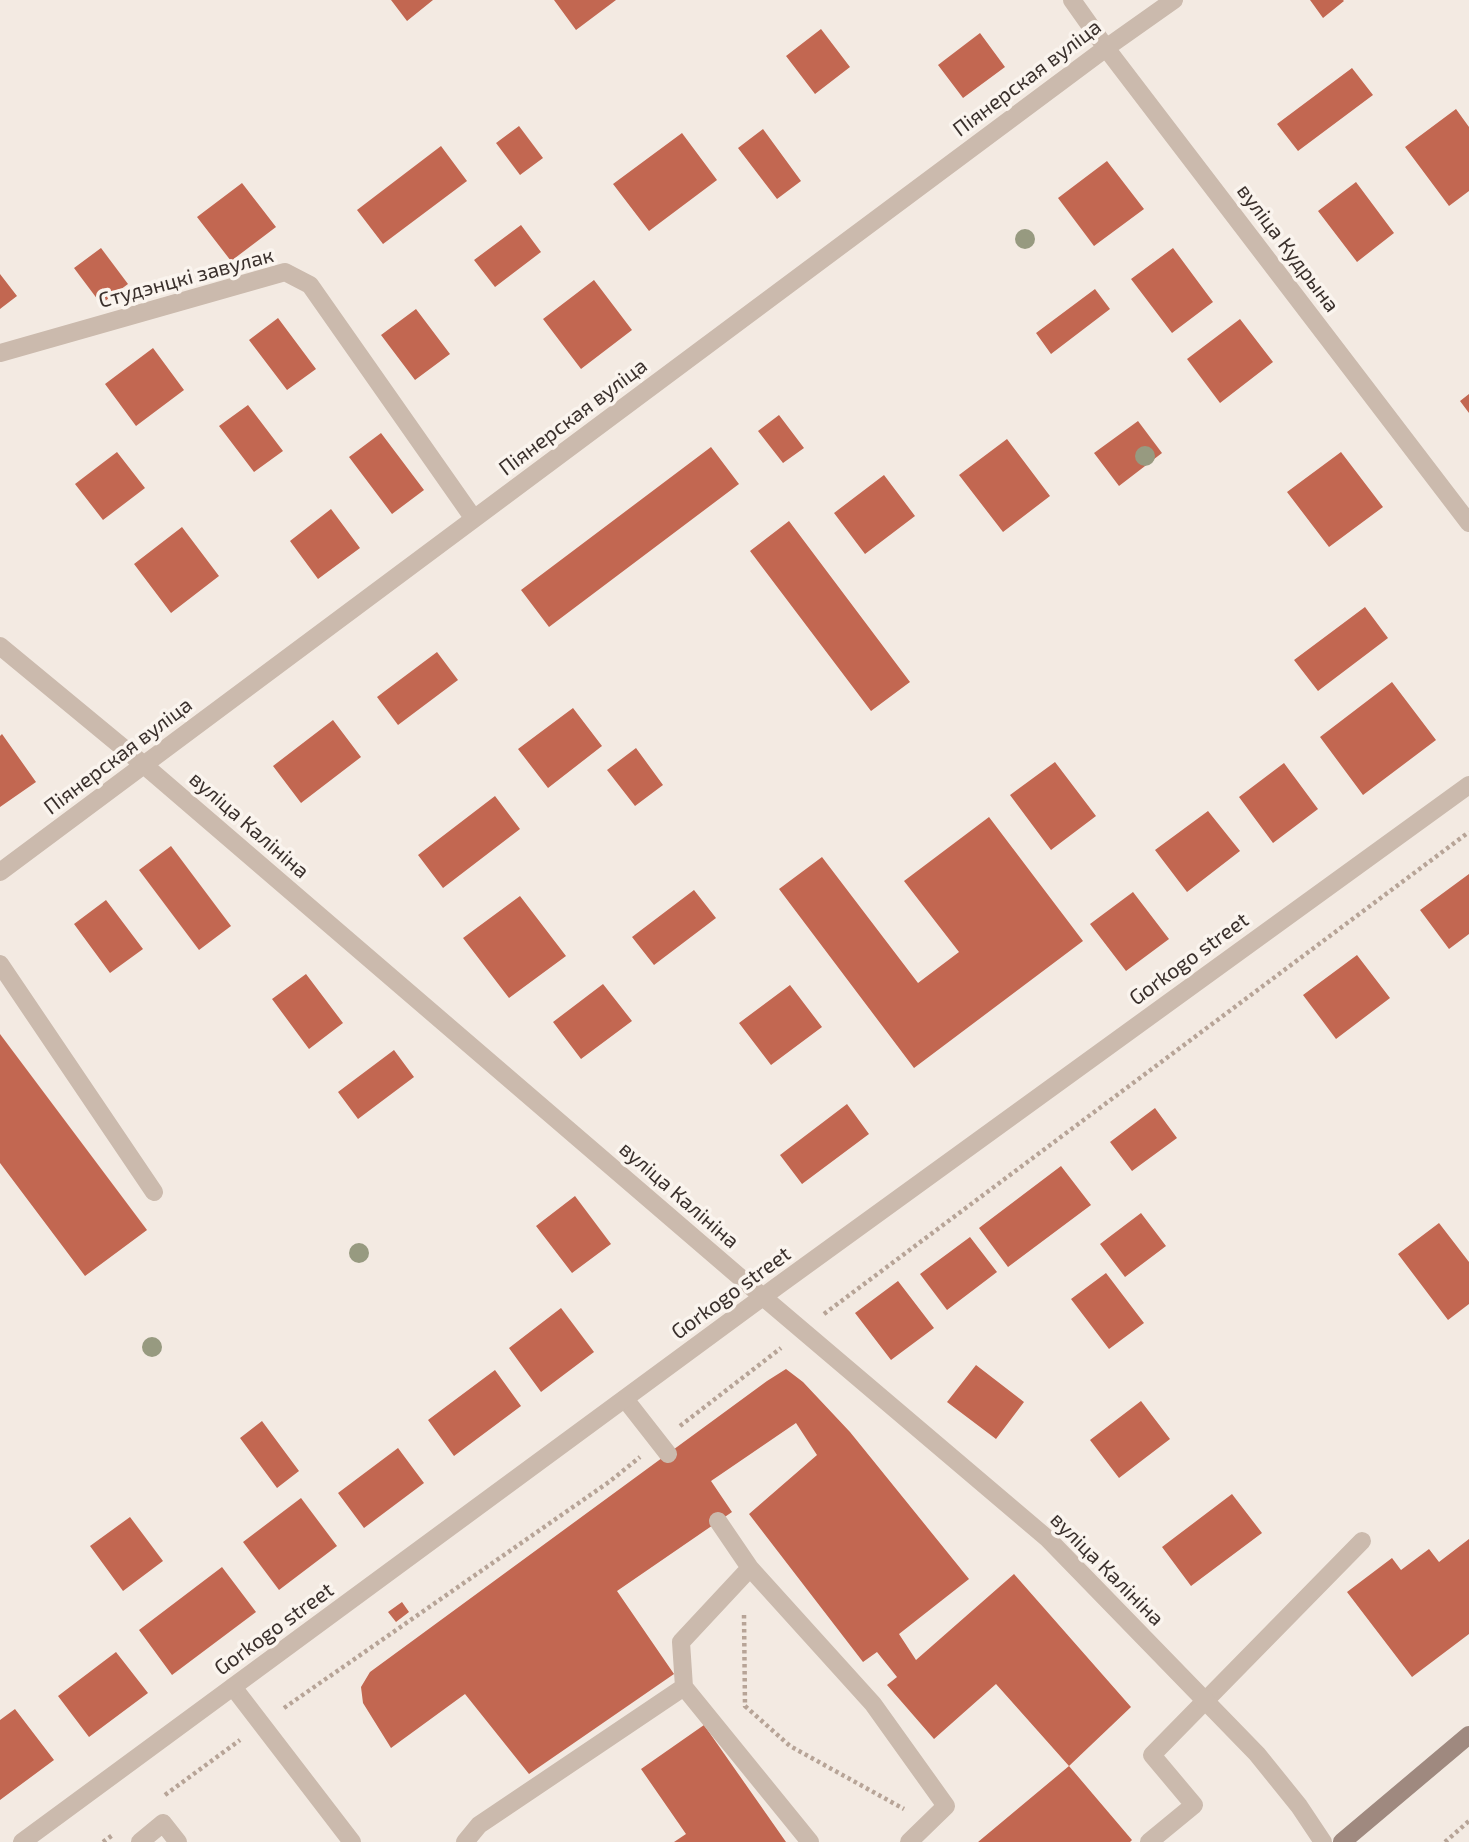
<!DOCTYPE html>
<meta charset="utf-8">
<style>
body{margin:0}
canvas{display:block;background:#f3eae2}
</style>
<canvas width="1469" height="1842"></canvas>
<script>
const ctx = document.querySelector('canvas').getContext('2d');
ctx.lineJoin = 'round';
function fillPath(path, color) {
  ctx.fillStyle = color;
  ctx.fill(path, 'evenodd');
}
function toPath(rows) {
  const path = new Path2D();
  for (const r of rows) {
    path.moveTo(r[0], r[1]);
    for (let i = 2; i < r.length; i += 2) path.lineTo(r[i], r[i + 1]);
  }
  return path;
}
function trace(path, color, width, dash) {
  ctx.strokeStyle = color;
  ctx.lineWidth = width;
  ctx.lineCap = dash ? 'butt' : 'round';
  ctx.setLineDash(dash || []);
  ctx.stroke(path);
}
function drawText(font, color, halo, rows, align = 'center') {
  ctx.font = font + ' "Exo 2",sans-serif';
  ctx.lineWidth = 7;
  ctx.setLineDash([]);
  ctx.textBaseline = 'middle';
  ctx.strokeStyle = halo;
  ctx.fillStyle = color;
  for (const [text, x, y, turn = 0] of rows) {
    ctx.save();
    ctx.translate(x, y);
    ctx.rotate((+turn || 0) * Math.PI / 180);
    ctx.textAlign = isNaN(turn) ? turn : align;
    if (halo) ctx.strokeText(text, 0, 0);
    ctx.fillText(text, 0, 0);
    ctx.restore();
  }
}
fillPath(toPath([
 [391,0,433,0,407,21],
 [554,0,616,0,576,30],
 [1310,0,1343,0,1344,1,1323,18],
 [821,29,850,67,815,94,786,56],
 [980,33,1005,67,963,98,938,65],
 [1352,68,1373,95,1298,151,1277,124],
 [1456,109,1469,127,1469,191,1449,206,1405,147],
 [519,126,543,158,520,175,496,143],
 [763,129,801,181,777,199,738,148],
 [682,133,717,180,649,231,613,184],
 [441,146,467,181,383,244,357,210],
 [1107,161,1144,209,1094,246,1058,198],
 [1356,182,1394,233,1357,262,1318,211],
 [242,183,276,227,231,261,197,217],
 [521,225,541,252,495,287,474,260],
 [101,248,128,284,101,304,74,268],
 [1173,248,1213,302,1172,333,1131,279],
 [0,274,17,296,0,309],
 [594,280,632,330,581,369,543,319],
 [1095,289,1110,309,1051,354,1036,333],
 [416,309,450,354,415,380,381,335],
 [278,318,316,369,287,390,249,340],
 [1240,319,1273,362,1220,403,1187,359],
 [153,348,184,390,136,426,105,384],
 [1469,394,1469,413,1460,401],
 [248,405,283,451,254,472,219,426],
 [779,415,804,448,783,463,758,431],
 [1138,421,1162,453,1119,486,1094,453],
 [381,433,424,490,392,514,349,457],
 [1007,439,1050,496,1003,532,959,475],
 [711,447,739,484,549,627,521,590],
 [117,452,145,488,103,520,75,484],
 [1341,452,1383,507,1329,547,1287,492],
 [884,475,915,516,865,554,834,513],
 [331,509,360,548,318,579,290,541],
 [789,521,910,682,871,711,750,551],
 [182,527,219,576,171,613,134,564],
 [1365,607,1388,638,1318,691,1294,660],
 [437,652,458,680,398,725,377,697],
 [1392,682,1436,740,1363,795,1320,737],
 [573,708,602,746,548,788,518,749],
 [333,720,361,757,301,803,273,766],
 [2,734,36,782,0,807,0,736],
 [636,748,663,785,635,806,607,770],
 [1055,762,1096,816,1051,850,1010,795],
 [1284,763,1318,809,1273,843,1239,797],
 [495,796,520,829,443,888,418,855],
 [1208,811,1240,851,1187,892,1155,850],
 [989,817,1083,941,914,1068,779,889,822,857,918,983,959,952,904,881],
 [171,846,231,926,199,950,139,870],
 [1469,874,1469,934,1449,949,1420,910],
 [694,890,716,918,654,965,632,937],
 [1133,892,1169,939,1126,971,1090,924],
 [520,896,566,956,509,998,463,938],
 [106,900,143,949,110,973,74,924],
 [1357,955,1390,998,1336,1039,1303,995],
 [306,974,343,1023,309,1049,272,999],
 [603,984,632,1021,581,1059,553,1022],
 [790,985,822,1027,771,1065,739,1023],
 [0,1034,147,1230,85,1276,0,1163],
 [394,1050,414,1077,358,1119,338,1092],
 [847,1104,869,1134,802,1184,780,1155],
 [1155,1108,1177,1138,1132,1171,1110,1142],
 [1061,1166,1091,1205,1008,1267,979,1228],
 [575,1196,611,1244,572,1273,536,1226],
 [1141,1213,1166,1246,1125,1277,1100,1244],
 [1439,1223,1469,1262,1469,1304,1448,1320,1398,1254],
 [970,1237,997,1272,947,1310,920,1274],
 [1106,1273,1144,1323,1109,1349,1071,1299],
 [898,1281,934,1328,891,1360,855,1313],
 [561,1308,594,1352,541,1392,509,1348],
 [976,1365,1024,1402,996,1439,947,1402],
 [786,1369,803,1382,850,1432,969,1579,899,1634,916,1660,1014,1574,1131,1707,1069,1766,996,1684,934,1739,887,1685,897,1677,877,1652,863,1662,749,1514,817,1455,796,1423,711,1481,732,1512,617,1591,674,1674,529,1774,465,1694,391,1748,363,1703,361,1687,370,1672,767,1381],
 [495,1370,521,1406,454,1456,428,1420],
 [1141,1401,1170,1439,1119,1478,1090,1440],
 [262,1421,299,1471,277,1488,240,1438],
 [398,1448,424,1483,364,1528,338,1493],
 [1232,1494,1262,1533,1191,1586,1162,1547],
 [301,1498,337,1546,279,1590,243,1542],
 [130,1517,163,1561,123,1591,90,1546],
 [1469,1539,1469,1634,1412,1677,1347,1592,1392,1558,1401,1570,1429,1549,1439,1562],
 [222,1567,256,1612,172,1675,139,1630],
 [402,1602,409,1612,396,1622,388,1612],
 [116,1652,148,1693,89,1737,58,1696],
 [15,1709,54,1760,0,1800,0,1720],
 [704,1725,786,1842,674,1842,686,1834,641,1769],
 [1069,1766,1132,1840,1130,1842,978,1842]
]), '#c26751');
trace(toPath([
 [824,1314,1469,832],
 [680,1426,781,1348],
 [744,1615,745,1706,790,1746,904,1809],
 [284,1708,609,1482,640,1457],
 [165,1795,240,1740],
 [103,1842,114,1834],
 [1445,1842,1469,1821]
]), '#b7a497', 4.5, [3.5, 3.5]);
trace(toPath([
 [0,964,154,1192],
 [625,1399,668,1454],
 [718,1521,750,1568],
 [233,1687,352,1842],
 [140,1842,163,1823,178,1842],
 [465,1842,479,1825,684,1687],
 [810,1842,684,1687,681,1642,750,1568,873,1704,946,1806,909,1842],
 [1149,1842,1194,1805,1152,1755,1362,1541]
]), '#cbbaad', 18);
trace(toPath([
 [1072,0,1106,48,1469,523],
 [0,353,285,272,310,285,474,519],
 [0,646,144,765,763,1297,1048,1539,1257,1754,1299,1806,1323,1842],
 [0,872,1106,48,1174,0],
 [22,1842,779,1285,1469,785]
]), '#cbbaad', 18);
trace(toPath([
 [1342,1842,1469,1735]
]), '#9f897f', 18);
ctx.fillStyle = '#979a80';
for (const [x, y] of [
 [1025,239],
 [1145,456],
 [359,1253],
 [152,1347]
]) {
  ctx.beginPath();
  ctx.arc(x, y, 10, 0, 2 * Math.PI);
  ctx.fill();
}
drawText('21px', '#3a302c', '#faf4ee', [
 ["Піянерская вуліца",1027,78,-37],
 ["вуліца Кудрына",1288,248,53],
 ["Студэнцкі завулак",186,278,-15],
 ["Піянерская вуліца",573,417,-37],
 ["Піянерская вуліца",118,756,-37],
 ["вуліца Калініна",249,825,41],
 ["Gorkogo street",1189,959,-36],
 ["вуліца Калініна",679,1195,41],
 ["Gorkogo street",731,1293,-36],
 ["вуліца Калініна",1107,1569,45],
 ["Gorkogo street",274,1629,-36]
]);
</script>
